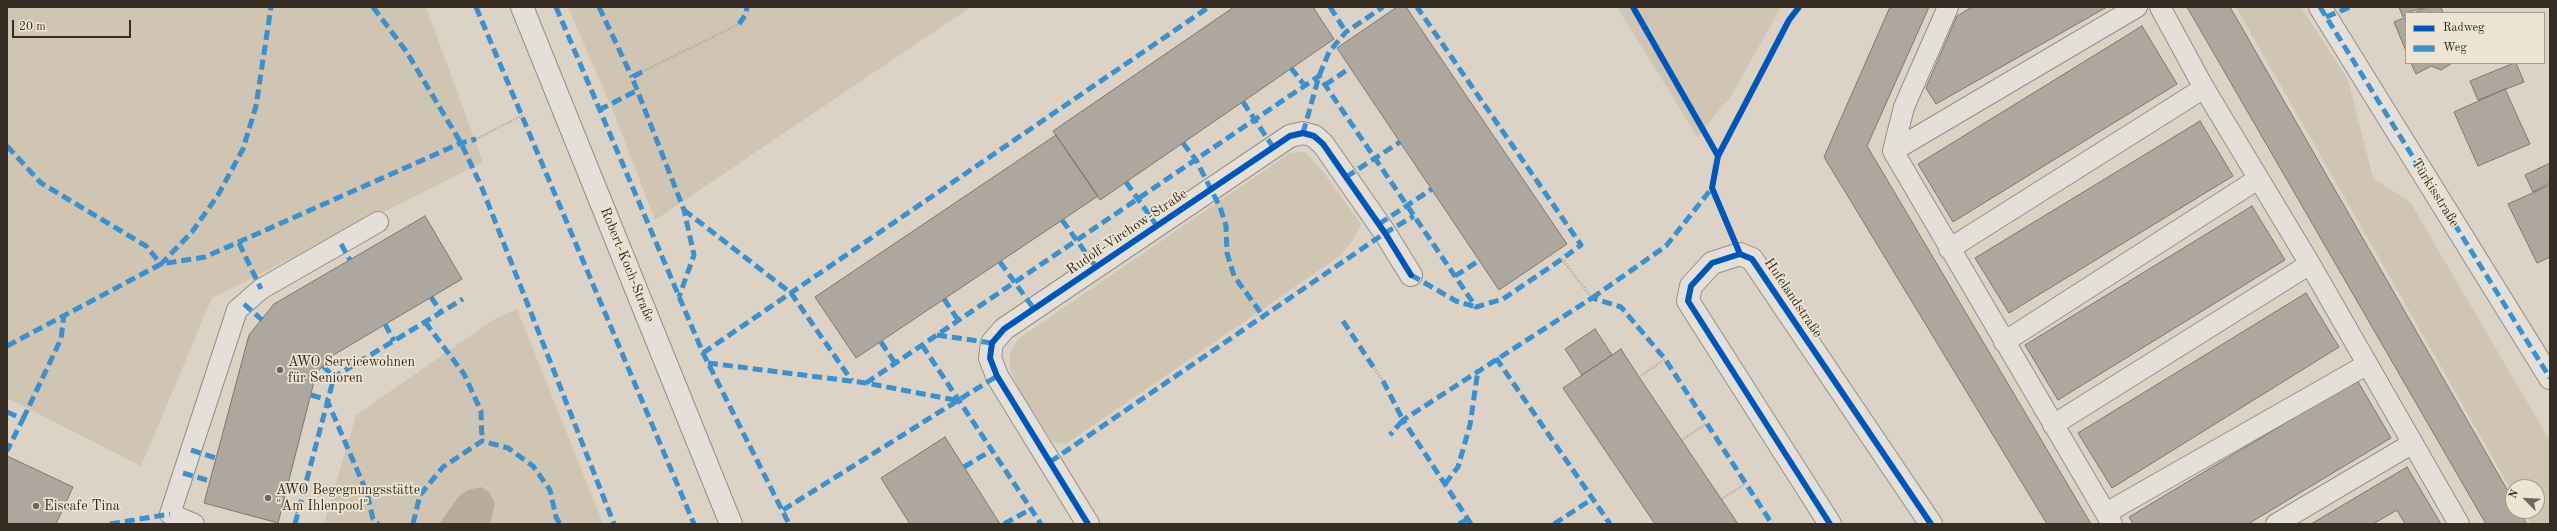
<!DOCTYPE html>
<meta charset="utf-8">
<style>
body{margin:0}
#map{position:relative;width:2557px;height:531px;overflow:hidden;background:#dcd3c6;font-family:"Old Standard TT",serif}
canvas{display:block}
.frame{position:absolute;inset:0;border:8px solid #362c22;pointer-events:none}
.legend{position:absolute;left:2405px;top:12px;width:140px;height:52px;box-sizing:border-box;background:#eee4d4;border:1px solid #a49a8d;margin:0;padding:5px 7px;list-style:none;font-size:12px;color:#362c22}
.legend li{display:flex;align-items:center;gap:8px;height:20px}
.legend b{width:20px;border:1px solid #a49a8d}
.north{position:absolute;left:2505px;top:479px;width:40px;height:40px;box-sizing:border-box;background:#eee4d4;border:1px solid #a49a8d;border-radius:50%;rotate:294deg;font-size:11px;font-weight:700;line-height:16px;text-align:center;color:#362c22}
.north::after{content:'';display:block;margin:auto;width:14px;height:18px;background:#70665b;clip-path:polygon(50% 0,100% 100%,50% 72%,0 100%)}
.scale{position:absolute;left:12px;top:20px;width:119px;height:18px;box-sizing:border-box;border:2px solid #362c22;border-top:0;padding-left:5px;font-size:12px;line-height:14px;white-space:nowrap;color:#362c22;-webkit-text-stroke:3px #eee4d4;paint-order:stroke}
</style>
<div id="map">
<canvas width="2557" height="531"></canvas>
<div class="frame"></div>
<ul class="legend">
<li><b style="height:5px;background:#0057b8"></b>Radweg</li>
<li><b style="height:5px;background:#3d90cb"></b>Weg</li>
</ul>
<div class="north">N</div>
<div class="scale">20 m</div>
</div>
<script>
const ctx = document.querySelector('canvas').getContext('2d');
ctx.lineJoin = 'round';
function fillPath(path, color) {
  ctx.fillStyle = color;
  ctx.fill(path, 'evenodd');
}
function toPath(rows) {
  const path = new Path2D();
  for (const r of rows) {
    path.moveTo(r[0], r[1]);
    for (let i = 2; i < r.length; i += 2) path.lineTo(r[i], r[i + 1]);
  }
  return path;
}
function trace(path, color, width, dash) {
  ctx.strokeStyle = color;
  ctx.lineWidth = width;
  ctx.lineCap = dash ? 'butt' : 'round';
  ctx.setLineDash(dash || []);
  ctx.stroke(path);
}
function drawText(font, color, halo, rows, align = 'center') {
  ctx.font = font + ' "Old Standard TT",serif';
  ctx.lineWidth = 3.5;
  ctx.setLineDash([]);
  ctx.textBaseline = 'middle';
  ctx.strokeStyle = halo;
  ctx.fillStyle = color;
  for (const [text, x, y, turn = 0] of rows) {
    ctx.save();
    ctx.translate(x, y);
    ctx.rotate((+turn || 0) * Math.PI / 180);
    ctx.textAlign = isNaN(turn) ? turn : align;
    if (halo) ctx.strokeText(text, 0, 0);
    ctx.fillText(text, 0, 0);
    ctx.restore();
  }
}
fillPath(toPath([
 [7,7,426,7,483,162,212,298,141,466,7,398],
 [568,7,971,7,655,220,615,116],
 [1617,7,1781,7,1729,100,1721,107,1698,138],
 [2236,7,2301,7,2348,80,2373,178,2410,202,2550,441,2550,524,2531,524,2523,511,2537,511,2537,487,2513,487,2513,493],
 [1305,152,1320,168,1361,224,1353,240,1341,255,1066,444,1053,442,1022,395,1010,369,1010,353,1018,339,1290,153],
 [517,309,603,524,324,524,356,415,493,320]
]), '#d0c4b3');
fillPath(toPath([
 [481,487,489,492,495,503,490,524,439,524,459,496,468,490]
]), '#b9ac9b');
const building = toPath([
 [1234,7,1313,7,1334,39,1100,200,1053,131,1234,7],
 [1397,7,1406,7,1567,244,1499,290,1337,48,1397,7],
 [1890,7,1929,7,1867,146,2091,524,2047,524,1824,157,1890,7],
 [1972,7,2107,7,1936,104,1926,88,1957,16,1972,7],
 [2187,7,2230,7,2513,500,2513,511,2519,511,2527,524,2486,524,2187,7],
 [2399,7,2425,7,2406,13,2403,17,2399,7],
 [2427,7,2441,7,2443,13,2414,13,2427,7],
 [2406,17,2406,51,2394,22,2406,17],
 [2142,26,2177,84,1953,222,1918,164,2142,26],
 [2411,63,2452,63,2441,70,2431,66,2416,74,2411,63],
 [2514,63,2516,63,2524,82,2478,100,2470,81,2514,63],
 [2505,89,2530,144,2478,166,2454,112,2505,89],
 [2200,121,2233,176,2009,313,1975,258,2200,121],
 [1056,135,1098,196,856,358,815,297,1056,135],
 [2550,163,2550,183,2533,192,2525,175,2550,163],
 [2550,185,2550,257,2537,263,2508,204,2550,185],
 [2252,206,2285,260,2058,400,2025,345,2252,206],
 [425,216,462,279,330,357,316,374,278,523,204,503,249,335,274,304,425,216],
 [2306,293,2339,347,2112,488,2078,433,2306,293],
 [1595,329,1612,355,1582,375,1565,349,1595,329],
 [1621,349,1639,377,1738,524,1655,524,1563,388,1621,349],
 [2357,380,2391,438,2248,524,2133,524,2129,517,2357,380],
 [945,437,964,467,1000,524,910,524,881,478,945,437],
 [7,456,73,487,56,524,7,524,7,456],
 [2407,467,2441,524,2405,524,2397,510,2373,524,2311,524,2407,467]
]);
fillPath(building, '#ada79e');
trace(building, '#7d776f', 1);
const lane = toPath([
 [1948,7,1904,107,1893,151,2112,524],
 [2160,7,2204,88,2310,264,2459,524],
 [1893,151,2137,7],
 [1949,249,2204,88],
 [2004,342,2258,179],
 [2053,425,2310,264],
 [2106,513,2366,365],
 [194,524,170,514,237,310,261,289,378,222],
 [2276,524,2413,443]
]);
const street = toPath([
 [522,7,731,524],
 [2320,7,2550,378],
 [1088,524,997,376,990,358,992,343,1004,329,1290,136,1303,133,1314,136,1323,144,1385,233,1411,275],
 [1830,524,1688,301,1691,286,1712,263,1740,254,1752,259,1931,524]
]);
trace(lane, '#948e86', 22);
trace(street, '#948e86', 24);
trace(toPath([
 [642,72,739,24],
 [476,139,523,115],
 [1562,259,1592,298],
 [1374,368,1383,381],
 [1639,377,1665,359],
 [1682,440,1707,423],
 [1722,499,1745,484]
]), '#a6a29c', 2.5, [1, 2]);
trace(lane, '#e4e0d9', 20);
trace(street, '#e4e0d9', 22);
trace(toPath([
 [373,7,406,51,461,143,482,188,614,524],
 [476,7,694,524],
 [556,7,703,353,789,524],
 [599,7,632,77],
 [1330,7,1346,32],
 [2320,7,2550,378],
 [2326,17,2350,7],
 [739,24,746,14,747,7],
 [1291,68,1305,86],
 [642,72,632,77,684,210,694,255,679,297],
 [1325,85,1350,68],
 [1243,102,1273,147],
 [599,110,638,90],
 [1303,133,1319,76,1329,52,1346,32,1383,7],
 [1183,143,1196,160,1220,207,1226,226,1227,253,1234,276,1263,316],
 [7,146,41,183,146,246,161,264,192,232,218,195,243,149,256,106,271,7],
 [1346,177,1400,142],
 [1126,182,1157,226],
 [684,210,791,293,852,381],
 [1062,220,1096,267],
 [1379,224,1432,189],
 [239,243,261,289],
 [341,244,350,260],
 [1000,262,1034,309],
 [1411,275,1456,301,1476,307],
 [1455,276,1480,260],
 [431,297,441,312],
 [1592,298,1666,246,1712,188],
 [944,299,958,320],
 [244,304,262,320],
 [1343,321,1374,368],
 [425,322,464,374,481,411,482,441],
 [385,324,394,341],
 [937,335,992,343],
 [881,342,895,363],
 [922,345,1041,524],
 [7,346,161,264,205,257,461,143,476,139],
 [703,353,1209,7],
 [1496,358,1610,524],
 [708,363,866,383,960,401],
 [323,366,334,377],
 [1383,381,1403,420,1390,435],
 [866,383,1319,76,1476,307,1503,299,1562,259,1581,245,1417,7],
 [311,395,327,400,367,493,373,519,378,524],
 [7,412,23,419,7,451],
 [23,419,61,339,64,315],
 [191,450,216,458],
 [1050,462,1385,233,1414,216],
 [964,467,992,450],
 [183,473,210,481],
 [1445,484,1458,467,1470,425,1478,370],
 [282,506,298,511],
 [783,510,997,376],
 [110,524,170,514],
 [295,524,334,377,463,299],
 [413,524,420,495,443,467,482,441,508,448,533,466,550,490,556,517,560,524],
 [1004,524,1031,509],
 [1459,524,1468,519],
 [1471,524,1403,420,1592,298,1621,307,1665,359,1772,524],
 [1554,524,1592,499]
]), '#3d90cb', 5, [10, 5]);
trace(toPath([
 [1633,7,1718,156],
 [1740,254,1712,188,1718,156,1789,20,1799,7],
 [1088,524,997,376,990,358,992,343,1004,329,1290,136,1303,133,1314,136,1323,144,1385,233,1411,275],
 [1830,524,1688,301,1691,286,1712,263,1740,254,1752,259,1931,524]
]), '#0057b8', 6);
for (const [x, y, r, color] of [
 [280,370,4,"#70665b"],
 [268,498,4,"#70665b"],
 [36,506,4,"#70665b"]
]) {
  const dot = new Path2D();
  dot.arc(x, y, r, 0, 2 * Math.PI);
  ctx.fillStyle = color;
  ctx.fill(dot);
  trace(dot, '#eee4d4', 1.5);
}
drawText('14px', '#362c22', '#eee4d4', [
 ["Türkisstraße",2435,193,58],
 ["Rudolf-Virchow-Straße",1127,232,-34],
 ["Robert-Koch-Straße",627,265,68],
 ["Hufelandstraße",1793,298,56]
]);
drawText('14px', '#362c22', '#eee4d4', [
 ["AWO Servicewohnen",288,362],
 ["für Senioren",288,378],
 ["AWO Begegnungsstätte",276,490],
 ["\"Am Ihlenpool\"",276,506],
 ["Eiscafe Tina",44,506]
], 'left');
</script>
